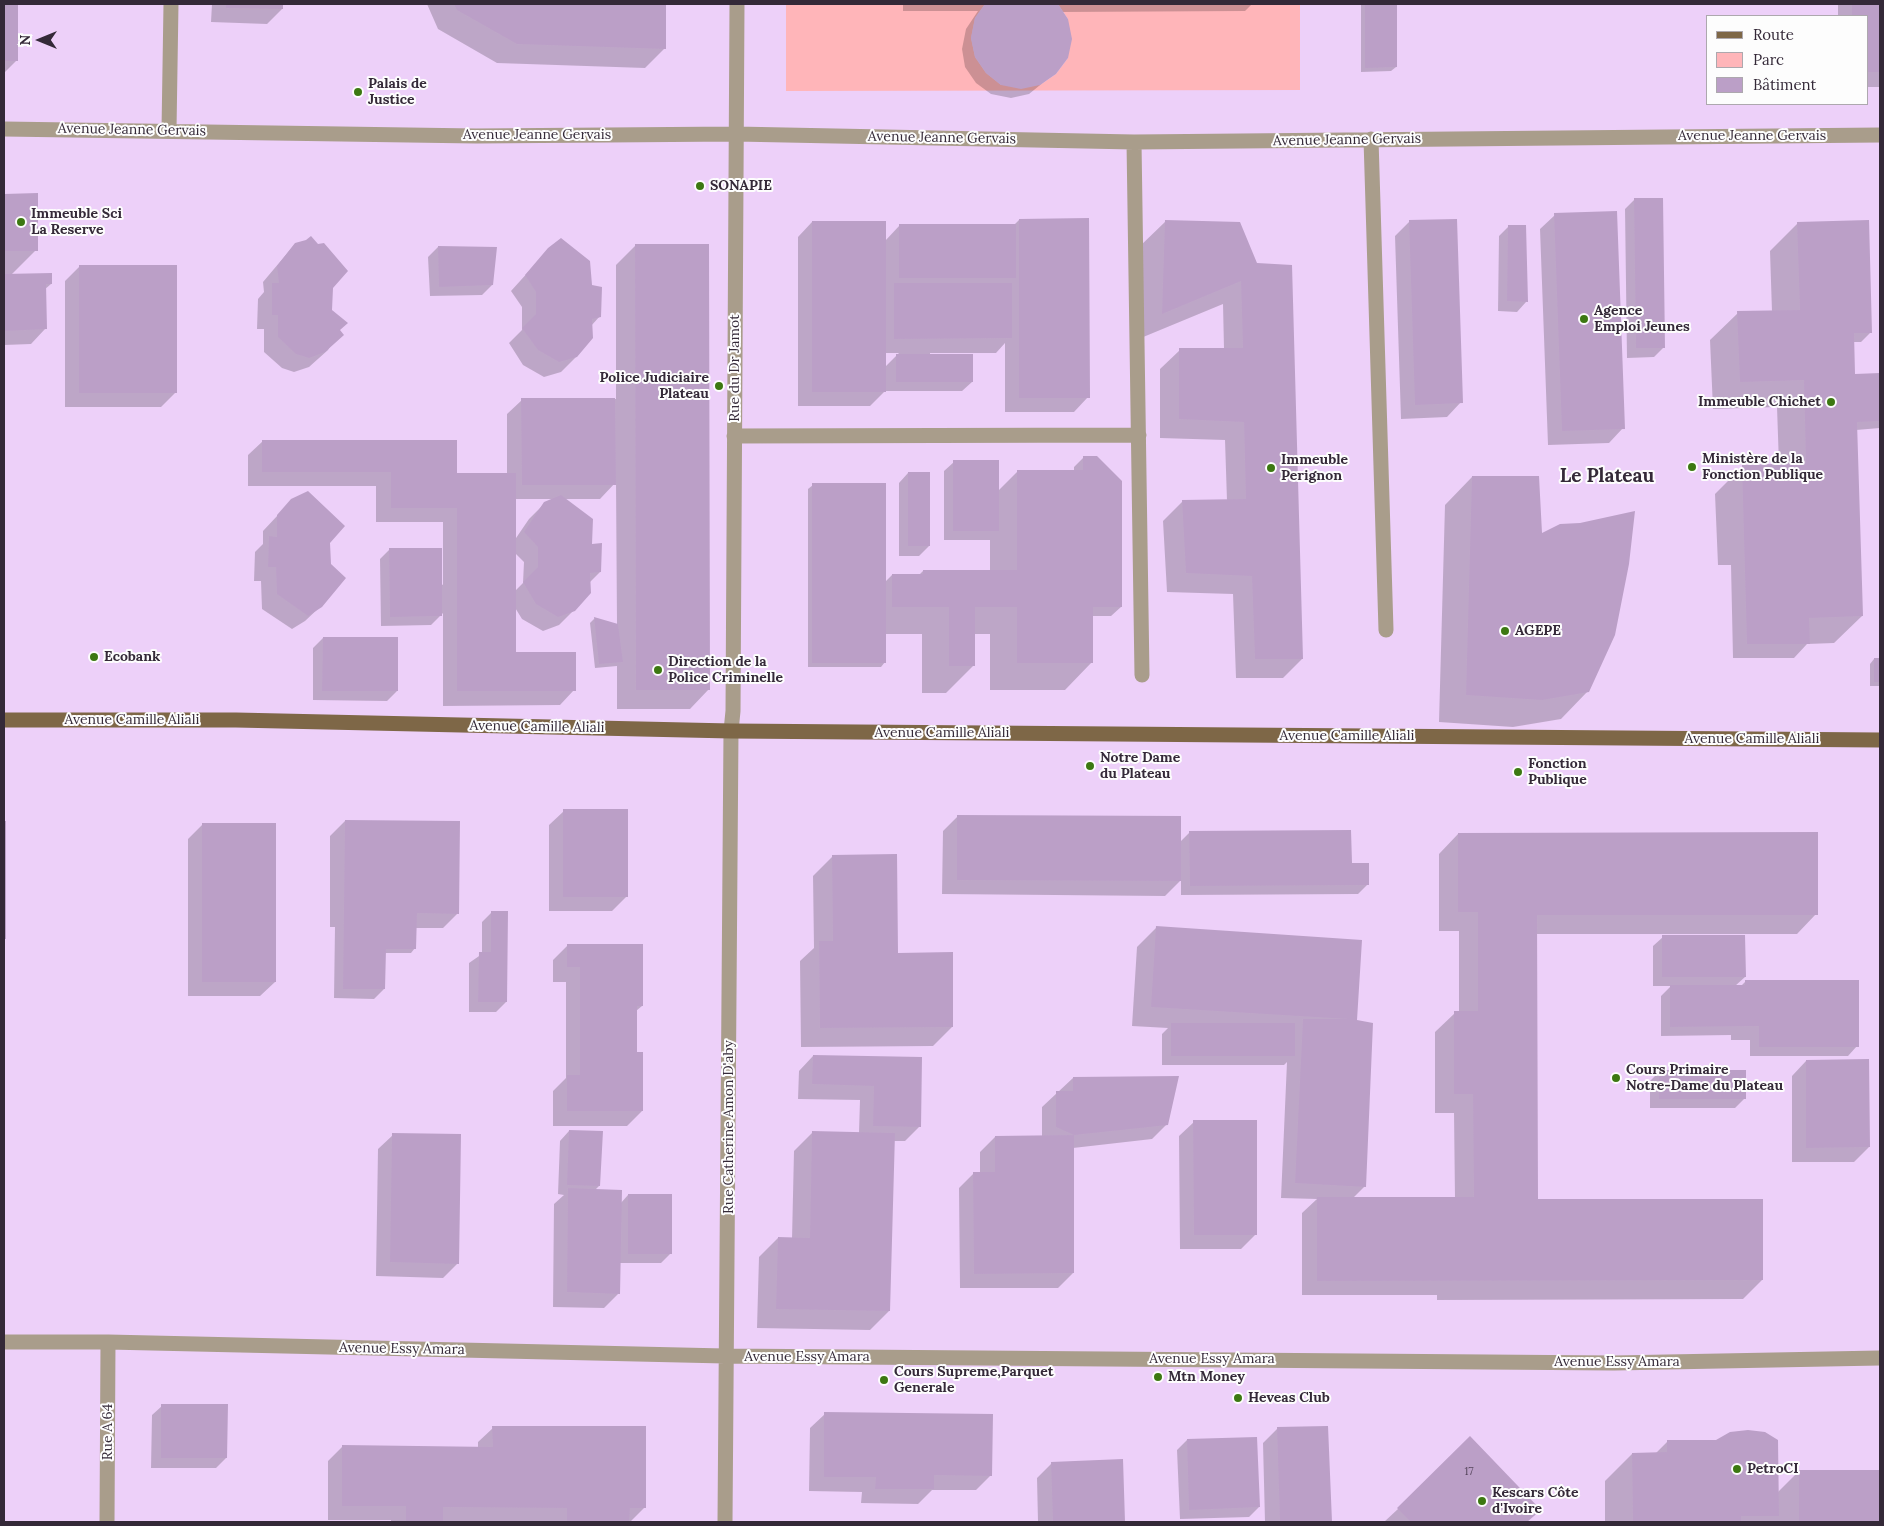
<!DOCTYPE html>
<meta charset="utf-8">
<style>
body{margin:0}
#map{position:relative;width:1884px;height:1526px;overflow:hidden;background:#edd0f9;font-family:Lora,serif}
canvas{display:block}
.frame{position:absolute;inset:0;border:5px solid #342938;pointer-events:none}
.legend{position:absolute;left:1706px;top:15px;width:162px;height:90px;box-sizing:border-box;background:#fdfdfd;border:1px solid #ada8ae;margin:0;padding:6px 9px;list-style:none;font-size:15px;color:#342938}
.legend li{display:flex;align-items:center;gap:10px;height:25px}
.legend b{width:25px;border:1px solid #ada8ae}
.north{position:absolute;left:15px;top:15px;width:50px;height:50px;-webkit-text-stroke:4px #fdfdfd;paint-order:stroke;rotate:270deg;font-size:14px;font-weight:700;line-height:20px;text-align:center;color:#342938}
.north::after{content:'';display:block;margin:auto;width:18px;height:22px;background:#342938;clip-path:polygon(50% 0,100% 100%,50% 72%,0 100%)}
</style>
<div id="map">
<canvas width="1884" height="1526"></canvas>
<div class="frame"></div>
<ul class="legend">
<li><b style="height:6px;background:#7e6747"></b>Route</li>
<li><b style="height:14px;background:#ffb5b9"></b>Parc</li>
<li><b style="height:14px;background:#bb9fc7"></b>Bâtiment</li>
</ul>
<div class="north">N</div>
</div>
<script>
const ctx = document.querySelector('canvas').getContext('2d');
ctx.lineJoin = 'round';
function fillPath(path, color) {
  ctx.fillStyle = color;
  ctx.fill(path, 'evenodd');
}
function toPath(rows) {
  const path = new Path2D();
  for (const r of rows) {
    path.moveTo(r[0], r[1]);
    for (let i = 2; i < r.length; i += 2) path.lineTo(r[i], r[i + 1]);
  }
  return path;
}
function trace(path, color, width, dash) {
  ctx.strokeStyle = color;
  ctx.lineWidth = width;
  ctx.lineCap = dash ? 'butt' : 'round';
  ctx.setLineDash(dash || []);
  ctx.stroke(path);
}
function drawText(font, color, halo, rows, align = 'center') {
  ctx.font = font + ' Lora,serif';
  ctx.lineWidth = 4;
  ctx.setLineDash([]);
  ctx.textBaseline = 'middle';
  ctx.strokeStyle = halo;
  ctx.fillStyle = color;
  for (const [text, x, y, turn = 0] of rows) {
    ctx.save();
    ctx.translate(x, y);
    ctx.rotate((+turn || 0) * Math.PI / 180);
    ctx.textAlign = isNaN(turn) ? turn : align;
    if (halo) ctx.strokeText(text, 0, 0);
    ctx.fillText(text, 0, 0);
    ctx.restore();
  }
}
fillPath(toPath([
 [786,4,985,4,975,18,971,38,975,57,986,73,1001,85,1040,85,1056,74,1068,58,1068,19,1058,4,1300,4,1300,90,786,91]
]), '#ffb5b9');
fillPath(toPath([
 [4,4,17,4,17,60,4,73],
 [212,4,282,4,282,9,267,24,211,22],
 [427,4,665,4,665,48,645,68,497,63,438,29],
 [903,4,1252,4,1245,11,1062,12,1055,73,1029,94,1011,98,991,94,976,83,965,67,962,49,966,29,978,11,903,11],
 [1361,4,1395,4,1396,67,1391,71,1361,72],
 [1838,4,1880,4,1880,87,1868,87,1868,16,1838,16],
 [37,194,36,250,11,275,51,284,44,290,45,329,31,344,4,345,4,195],
 [1635,199,1664,347,1654,357,1627,358,1625,209],
 [1555,215,1623,428,1609,443,1548,445,1540,229],
 [1019,220,1088,397,1074,412,1005,412,1005,343,996,353,930,353,930,355,972,382,962,391,885,391,870,406,798,406,798,237,812,222,885,241,900,225,1014,225],
 [885,353,899,353,885,367],
 [1166,221,1240,223,1302,659,1283,678,1236,678,1233,594,1167,592,1163,521,1183,501,1227,501,1225,440,1160,438,1160,369,1180,350,1224,349,1223,304,1136,340,1138,248],
 [1410,221,1461,402,1447,417,1401,419,1395,236],
 [1798,223,1871,332,1861,342,1853,342,1854,375,1880,374,1880,428,1856,430,1862,616,1834,643,1807,644,1794,658,1733,658,1731,565,1718,565,1715,494,1742,467,1779,465,1777,407,1713,409,1710,340,1738,313,1772,312,1770,251],
 [1509,226,1526,302,1517,312,1498,311,1499,236],
 [295,244,332,288,331,310,339,331,328,350,309,367,294,372,282,368,264,352,264,329,257,329,258,299,264,292,263,282],
 [635,246,709,689,690,709,617,709,617,666,595,668,590,623,594,619,617,625,616,482,600,499,563,499,591,545,600,572,590,582,574,610,559,625,543,631,522,619,514,606,514,653,574,690,560,705,443,706,443,613,431,625,381,626,380,559,390,549,443,585,443,522,376,522,376,486,248,486,248,455,263,441,456,474,507,474,507,414,522,400,616,399,616,265],
 [514,499,555,499,544,504,529,519,514,541],
 [514,552,524,562,523,583,514,592],
 [438,247,492,285,482,295,430,296,428,257],
 [549,249,591,287,600,316,591,326,576,357,561,372,544,377,523,365,509,343,522,330,522,307,511,291],
 [80,266,176,392,161,407,65,407,65,281],
 [1084,457,1121,607,1111,616,1092,616,1092,662,1065,690,990,690,990,634,974,634,974,665,946,693,922,693,922,634,885,634,885,662,881,667,808,667,808,489,813,485,885,582,892,575,919,575,923,571,990,571,990,540,944,540,944,471,954,462,998,491,1017,472,1074,472,1074,467],
 [908,473,929,546,919,556,899,556,899,483],
 [1472,477,1541,535,1581,525,1588,691,1561,719,1513,727,1439,722,1445,505],
 [292,500,329,543,321,606,305,621,292,629,262,609,261,581,254,581,255,552,263,544,263,531],
 [323,638,397,691,387,701,313,700,313,648],
 [1874,659,1880,659,1880,686,1870,686,1870,664],
 [564,811,627,896,612,911,549,911,549,825],
 [958,816,1180,842,1190,832,1351,865,1368,884,1358,894,1181,895,1181,880,1165,896,942,894,943,831],
 [345,821,458,913,443,928,415,928,415,948,411,953,384,953,384,989,374,999,334,998,335,927,330,927,330,836],
 [4,822,5,822,4,939],
 [203,824,275,982,260,996,188,996,188,839],
 [1458,834,1816,914,1797,934,1536,934,1536,1200,1762,1280,1743,1299,1437,1300,1437,1295,1302,1295,1302,1213,1317,1199,1281,1198,1287,1062,1284,1065,1162,1065,1162,1034,1168,1028,1132,1026,1137,947,1156,928,1355,1021,1365,1186,1352,1199,1455,1199,1454,1113,1435,1113,1435,1032,1455,1013,1459,1013,1459,931,1439,931,1439,854],
 [833,856,896,954,952,1027,933,1046,801,1047,800,961,814,948,813,876],
 [491,913,506,1002,496,1012,469,1012,469,963,482,954,482,922],
 [1663,937,1745,977,1735,986,1741,986,1745,982,1857,1046,1848,1056,1750,1056,1750,1040,1731,1040,1731,1035,1661,1036,1661,996,1671,986,1653,986,1653,946],
 [568,945,642,1006,636,1011,636,1053,642,1111,627,1126,553,1126,553,1091,566,1078,566,982,553,982,553,960],
 [813,1056,921,1059,919,1127,905,1141,893,1141,889,1311,870,1330,757,1328,759,1257,778,1238,792,1239,794,1151,813,1132,859,1133,860,1100,798,1099,799,1071],
 [1806,1061,1869,1147,1854,1162,1792,1162,1792,1076],
 [1660,1071,1745,1098,1735,1108,1650,1108,1650,1081],
 [1073,1078,1167,1124,1152,1139,1073,1148,1073,1273,1058,1288,960,1288,959,1188,974,1173,980,1173,980,1152,995,1137,1042,1137,1042,1107],
 [1194,1122,1256,1234,1241,1249,1180,1249,1179,1136],
 [569,1131,599,1186,595,1190,620,1204,628,1195,671,1253,661,1263,619,1263,619,1293,604,1308,553,1307,554,1204,564,1195,558,1194,560,1141],
 [393,1135,458,1263,443,1278,376,1276,378,1149],
 [162,1406,226,1458,216,1468,151,1468,152,1415],
 [825,1414,991,1475,976,1490,932,1490,918,1504,861,1503,862,1492,809,1491,810,1428],
 [1327,1427,1330,1522,1265,1522,1263,1443,1277,1429],
 [493,1428,645,1507,630,1522,391,1522,391,1520,328,1520,328,1461,342,1447,478,1448,478,1442],
 [1187,1440,1259,1507,1249,1517,1180,1519,1177,1450],
 [1667,1442,1778,1492,1799,1471,1880,1471,1880,1522,1605,1522,1605,1481,1632,1454,1655,1454],
 [1122,1461,1124,1522,1038,1522,1037,1478,1051,1464],
 [1398,1509,1539,1510,1526,1522,1384,1522]
]), '#0003');
fillPath(toPath([
 [4,4,18,4,18,61,4,61],
 [226,4,283,4,283,9,226,8],
 [454,4,666,4,666,49,517,44,457,10],
 [985,4,1058,4,1068,19,1072,39,1068,58,1056,74,1040,85,1021,89,1001,85,986,73,975,57,971,38,975,18],
 [1365,4,1397,4,1397,67,1365,68],
 [1852,4,1880,4,1880,72,1868,72,1868,16,1852,16],
 [38,193,38,251,4,251,4,194],
 [1634,198,1663,198,1665,348,1636,348],
 [1617,211,1625,429,1562,431,1554,213],
 [1089,218,1090,398,1019,398,1019,219],
 [1457,219,1463,403,1415,405,1409,220],
 [1165,220,1240,222,1257,263,1292,265,1303,659,1255,659,1252,576,1186,573,1182,500,1246,499,1244,422,1179,419,1179,348,1243,348,1241,281,1162,314],
 [1869,220,1872,333,1854,333,1855,374,1880,373,1880,421,1857,422,1863,616,1809,618,1810,644,1747,644,1742,465,1806,463,1804,380,1740,382,1737,311,1800,310,1797,222],
 [812,221,886,221,886,392,812,392],
 [899,224,1016,224,1016,278,899,278],
 [1508,225,1526,225,1528,302,1507,301],
 [311,236,318,244,324,243,348,271,333,288,332,310,348,323,340,330,344,335,325,352,309,358,296,354,278,337,278,315,272,315,272,283,279,283,277,266,295,243,306,240],
 [561,238,590,261,592,285,602,287,601,317,592,319,593,338,577,357,559,362,538,350,522,328,536,314,536,292,525,275,548,248],
 [635,244,709,244,710,690,636,690],
 [438,246,497,247,493,285,439,287],
 [79,265,177,265,177,393,79,393],
 [52,273,52,284,46,284,47,329,4,331,4,274],
 [894,283,1012,283,1012,338,894,339],
 [896,354,973,354,973,382,896,382],
 [521,398,615,398,616,485,522,485],
 [262,440,457,440,457,473,516,473,516,652,576,652,576,691,457,691,457,508,391,508,391,472,262,472],
 [1083,456,1097,456,1122,481,1122,607,1093,607,1093,663,1017,663,1017,607,975,607,975,666,949,666,949,607,892,607,892,574,923,574,923,570,1017,570,1017,470,1083,470],
 [953,460,999,460,999,531,953,531],
 [908,472,930,472,930,546,908,546],
 [1472,476,1539,476,1542,533,1560,524,1580,523,1635,511,1629,564,1615,635,1589,692,1542,700,1466,695],
 [812,483,886,483,886,663,812,663],
 [308,491,345,526,330,543,331,564,346,578,322,607,308,616,277,594,276,567,268,567,269,536,277,537,277,515,291,499],
 [561,495,593,519,592,544,602,543,601,572,590,573,591,593,575,611,558,617,536,604,523,582,538,567,538,547,524,532,544,502],
 [389,548,442,548,442,616,390,617],
 [594,617,618,624,623,662,599,664],
 [323,637,398,637,398,691,322,691],
 [1874,658,1880,658,1880,682,1874,682],
 [563,809,628,809,628,897,563,897],
 [957,815,1181,816,1181,881,957,880],
 [345,820,460,821,459,914,417,913,416,949,386,949,385,989,343,989],
 [4,821,6,821,6,939,4,939],
 [202,823,276,823,276,982,202,982],
 [1351,830,1352,863,1369,863,1369,885,1190,886,1189,831],
 [1818,832,1818,915,1537,915,1538,1199,1763,1199,1763,1280,1317,1281,1317,1197,1474,1197,1473,1094,1454,1094,1454,1011,1478,1011,1478,912,1458,912,1458,833],
 [897,854,898,953,953,952,953,1027,820,1028,819,941,833,941,832,855],
 [491,911,508,911,507,1002,478,1002,479,952,491,952],
 [1156,926,1362,940,1357,1020,1373,1023,1366,1187,1295,1183,1303,1019,1348,1019,1151,1007],
 [1662,935,1745,935,1746,977,1662,977],
 [567,944,643,944,643,1006,637,1006,637,1052,643,1052,643,1111,567,1111,567,1075,580,1075,580,967,567,967],
 [1745,980,1859,980,1859,1047,1759,1047,1759,1026,1670,1027,1670,985,1745,985],
 [1171,1023,1295,1023,1295,1056,1171,1056],
 [813,1055,922,1057,921,1127,873,1126,874,1086,812,1084],
 [1869,1059,1870,1147,1806,1148,1806,1060],
 [1659,1070,1746,1070,1746,1099,1659,1099],
 [1179,1076,1168,1125,1074,1135,1074,1273,974,1274,973,1172,995,1172,995,1136,1074,1135,1056,1127,1056,1091,1073,1091,1073,1077],
 [1193,1120,1257,1120,1257,1235,1194,1235],
 [569,1130,603,1131,600,1186,567,1185],
 [812,1131,895,1133,890,1311,776,1309,778,1237,810,1238],
 [392,1133,461,1134,459,1264,390,1262],
 [568,1188,622,1190,620,1294,567,1292],
 [628,1194,672,1194,672,1254,628,1254],
 [161,1404,228,1404,227,1458,161,1458],
 [824,1412,993,1414,992,1476,934,1475,934,1489,875,1489,876,1477,824,1477],
 [492,1426,646,1426,646,1508,630,1508,629,1522,567,1522,567,1508,443,1507,443,1522,406,1522,406,1506,342,1506,342,1445,493,1447],
 [1328,1426,1332,1522,1280,1522,1277,1427],
 [1748,1430,1765,1432,1778,1440,1779,1516,1741,1516,1741,1522,1633,1522,1632,1453,1667,1452,1667,1440,1716,1440,1730,1432],
 [1470,1436,1541,1510,1527,1522,1411,1522,1397,1508],
 [1257,1437,1260,1507,1189,1510,1187,1439],
 [1123,1459,1125,1522,1053,1522,1051,1462],
 [1799,1470,1880,1470,1880,1522,1799,1522]
]), '#bb9fc7');
trace(toPath([
 [4,129,476,136,736,134,1134,142,1880,135],
 [169,130,171,4],
 [1371,139,1386,630],
 [1134,142,1142,675],
 [734,436,1139,435],
 [4,1342,108,1342,725,1356,1614,1363,1880,1358],
 [107,1522,108,1342],
 [725,1522,731,731,733,711,737,4]
]), '#a99d8b', 15);
trace(toPath([
 [4,720,236,720,731,731,1880,740]
]), '#7e6747', 15);
for (const [x, y, r, color] of [
 [358,92,5,"#3c7812"],
 [700,186,5,"#3c7812"],
 [21,222,5,"#3c7812"],
 [1584,319,5,"#3c7812"],
 [719,386,5,"#3c7812"],
 [1831,402,5,"#3c7812"],
 [1692,467,5,"#3c7812"],
 [1271,468,5,"#3c7812"],
 [1505,631,5,"#3c7812"],
 [94,657,5,"#3c7812"],
 [658,670,5,"#3c7812"],
 [1090,766,5,"#3c7812"],
 [1518,772,5,"#3c7812"],
 [1616,1078,5,"#3c7812"],
 [1158,1377,5,"#3c7812"],
 [884,1380,5,"#3c7812"],
 [1238,1398,5,"#3c7812"],
 [1737,1469,5,"#3c7812"],
 [1482,1501,5,"#3c7812"]
]) {
  const dot = new Path2D();
  dot.arc(x, y, r, 0, 2 * Math.PI);
  ctx.fillStyle = color;
  ctx.fill(dot);
  trace(dot, '#fdfdfd', 2);
}
drawText('11px', '#56465c', null, [
 ["17",1469,1472]
]);
drawText('bold 14px', '#342938', '#fdfdfd', [
 ["Palais de",368,84],
 ["Justice",368,100],
 ["SONAPIE",710,186],
 ["Immeuble Sci",31,214],
 ["La Reserve",31,230],
 ["Agence",1594,311],
 ["Emploi Jeunes",1594,327],
 ["Police Judiciaire",709,378,"right"],
 ["Plateau",709,394,"right"],
 ["Immeuble Chichet",1821,402,"right"],
 ["Ministère de la",1702,459],
 ["Fonction Publique",1702,475],
 ["Immeuble",1281,460],
 ["Perignon",1281,476],
 ["AGEPE",1515,631],
 ["Ecobank",104,657],
 ["Direction de la",668,662],
 ["Police Criminelle",668,678],
 ["Notre Dame",1100,758],
 ["du Plateau",1100,774],
 ["Fonction",1528,764],
 ["Publique",1528,780],
 ["Cours Primaire",1626,1070],
 ["Notre-Dame du Plateau",1626,1086],
 ["Cours Supreme,Parquet",894,1372],
 ["Generale",894,1388],
 ["Mtn Money",1168,1377],
 ["Heveas Club",1248,1398],
 ["PetroCI",1747,1469],
 ["Kescars Côte",1492,1493],
 ["d'Ivoire",1492,1509]
], 'left');
drawText('14px', '#342938', '#fdfdfd', [
 ["Avenue Jeanne Gervais",132,130,1],
 ["Avenue Jeanne Gervais",537,135],
 ["Avenue Jeanne Gervais",1752,136],
 ["Avenue Jeanne Gervais",942,138,1],
 ["Avenue Jeanne Gervais",1347,140,-1],
 ["Rue du Dr Jamot",735,368,-90],
 ["Avenue Camille Aliali",132,720],
 ["Avenue Camille Aliali",537,727,1],
 ["Avenue Camille Aliali",942,733],
 ["Avenue Camille Aliali",1347,736],
 ["Avenue Camille Aliali",1752,739],
 ["Rue Catherine Amon D'aby",729,1127,-90],
 ["Avenue Essy Amara",402,1349,1],
 ["Avenue Essy Amara",807,1357],
 ["Avenue Essy Amara",1212,1359],
 ["Avenue Essy Amara",1617,1362],
 ["Rue A 64",108,1432,-90]
]);
drawText('bold 19px', '#342938', '#fdfdfd', [
 ["Le Plateau",1607,477]
]);
</script>
